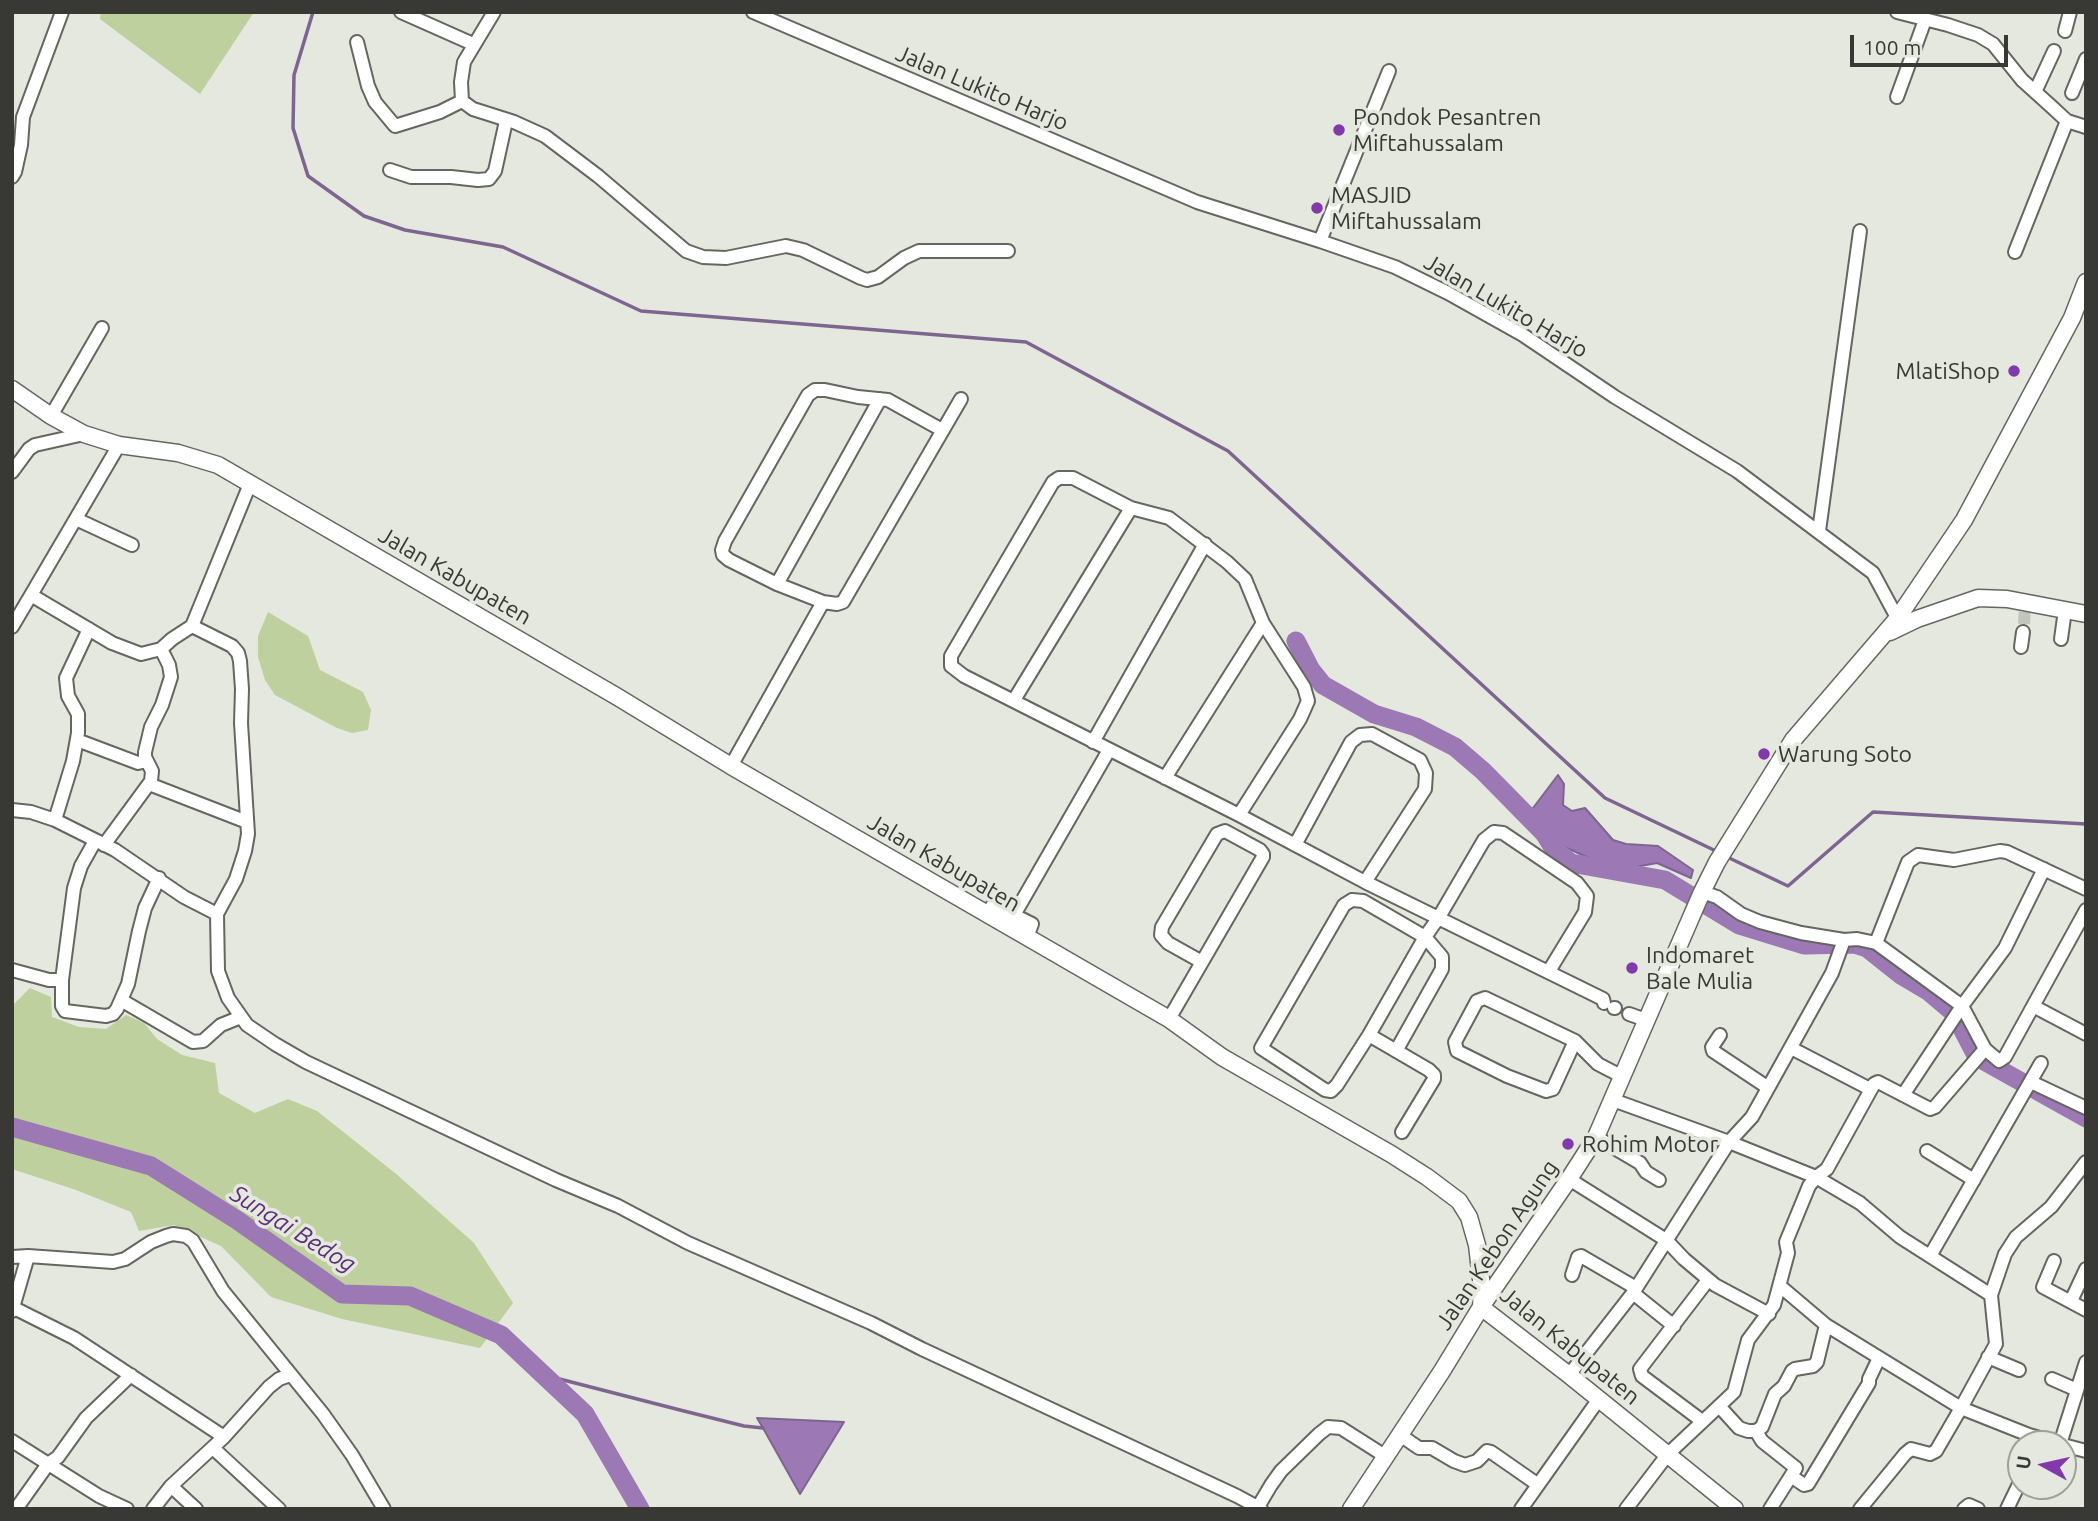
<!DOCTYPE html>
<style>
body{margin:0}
#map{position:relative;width:2098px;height:1521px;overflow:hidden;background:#e4e8de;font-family:Ubuntu,sans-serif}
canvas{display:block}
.frame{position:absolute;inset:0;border:14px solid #383935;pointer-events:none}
.north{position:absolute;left:2007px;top:1430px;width:70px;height:70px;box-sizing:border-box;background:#e4e8de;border:2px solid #9fa29a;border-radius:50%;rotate:278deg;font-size:19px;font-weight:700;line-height:28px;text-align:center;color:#383935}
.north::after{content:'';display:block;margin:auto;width:24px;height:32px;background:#8239ab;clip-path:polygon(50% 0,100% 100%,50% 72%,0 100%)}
.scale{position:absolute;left:1850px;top:35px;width:158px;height:32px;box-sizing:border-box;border:4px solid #383935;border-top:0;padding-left:9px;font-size:21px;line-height:24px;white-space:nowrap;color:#383935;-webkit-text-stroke:5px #e4e8de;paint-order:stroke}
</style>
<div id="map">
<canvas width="2098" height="1521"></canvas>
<div class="frame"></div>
<div class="north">U</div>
<div class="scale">100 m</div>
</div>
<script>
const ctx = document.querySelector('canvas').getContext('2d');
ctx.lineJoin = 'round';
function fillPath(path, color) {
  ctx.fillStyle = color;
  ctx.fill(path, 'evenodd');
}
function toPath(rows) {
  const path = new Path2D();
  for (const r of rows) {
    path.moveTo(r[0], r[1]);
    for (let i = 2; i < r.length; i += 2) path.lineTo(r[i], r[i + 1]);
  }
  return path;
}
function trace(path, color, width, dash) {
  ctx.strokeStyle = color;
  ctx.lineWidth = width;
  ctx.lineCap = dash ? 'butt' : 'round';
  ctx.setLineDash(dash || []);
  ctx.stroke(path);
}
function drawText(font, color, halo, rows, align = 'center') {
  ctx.font = font + ' Ubuntu,sans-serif';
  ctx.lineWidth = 7;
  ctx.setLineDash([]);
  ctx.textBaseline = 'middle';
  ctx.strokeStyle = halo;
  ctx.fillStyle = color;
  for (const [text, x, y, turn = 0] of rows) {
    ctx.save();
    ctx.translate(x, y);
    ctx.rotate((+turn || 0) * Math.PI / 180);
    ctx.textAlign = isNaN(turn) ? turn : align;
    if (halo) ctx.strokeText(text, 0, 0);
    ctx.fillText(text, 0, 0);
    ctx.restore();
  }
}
fillPath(toPath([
 [101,12,254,12,200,94,100,19],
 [268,612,308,636,320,670,363,692,371,710,368,730,352,733,337,728,275,695,265,680,258,657,258,636],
 [30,988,51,997,52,1017,79,1027,106,1029,126,1015,144,1023,157,1039,182,1055,215,1063,219,1093,255,1113,288,1099,317,1111,395,1173,474,1243,513,1303,480,1348,342,1319,271,1297,221,1246,174,1225,139,1231,131,1212,76,1190,12,1169,12,1006]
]), '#bed09e');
const water = toPath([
 [1558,775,1564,784,1563,805,1572,811,1585,808,1613,840,1626,844,1658,846,1693,870,1691,878,1657,863,1635,867,1589,858,1558,844,1530,812,1558,775],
 [757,1418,844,1422,800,1494,763,1428,757,1418]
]);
fillPath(water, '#9c78b5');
trace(water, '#7e658f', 2);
trace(toPath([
 [313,12,294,75,293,128,308,176,364,216,405,230,503,247,641,311,1026,342,1228,451,1605,798,1718,852],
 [1725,856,1788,886,1873,812,2086,824],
 [544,1375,680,1410,744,1426,763,1428]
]), '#7e658f', 3.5);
trace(toPath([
 [1296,641,1311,670,1323,685,1374,714,1416,727,1455,747,1483,771,1544,833,1554,849,1571,863,1665,880,1739,925,1804,945,1854,944,1867,948,1901,975,1928,991,1954,1013,1977,1057,2086,1118],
 [12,1127,151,1166,237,1220,342,1294,410,1296,501,1335,585,1414,640,1509]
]), '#9c78b5', 19);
trace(toPath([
 [2024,624,2025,607]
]), '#c2c5bc', 12, [12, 6]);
const minor = toPath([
 [401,12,473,44],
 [494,12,464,62,461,82,462,101,473,109,514,122,545,136,598,176,686,251,703,257,726,258,786,246,803,250,861,278,867,280,878,277,904,258,919,251,1008,251],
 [753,12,1197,202,1320,241,1395,267,1448,293,1523,335,1615,397,1737,471,1873,573,1901,625],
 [1897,12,1948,25,1978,35,1993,44,2022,80,2053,108,2067,121,2086,127],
 [2065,31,2070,12],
 [357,42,368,86,375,102,395,126,440,112,462,101],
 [2035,92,2054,51],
 [2072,93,2086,59],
 [1897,97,1925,20],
 [390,170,411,177,451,177,478,180,489,179,495,171,506,121],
 [12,177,15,172,21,145,23,117,62,12],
 [1320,241,1389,71],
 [2015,252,2067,121],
 [51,416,102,328],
 [119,445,31,595,112,643,141,654,161,649,172,639,192,626],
 [12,472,29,449,35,445,84,434],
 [76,519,132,545],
 [1819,531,1860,231],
 [777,584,880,399],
 [823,602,777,584,729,560,723,555,722,550,725,541,808,395,815,390,825,390,858,397,888,400,942,430],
 [192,626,232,646,238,653,240,661,242,689,241,723,248,834,245,851,236,879,217,914],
 [192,626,250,484],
 [12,627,31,595],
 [2061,639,2065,610],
 [2021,647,2023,632],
 [1014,700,1131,508],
 [77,740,138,763,147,761],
 [1093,742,1205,544],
 [731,766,823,602,837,604,843,602,961,399],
 [1165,778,1263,623],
 [149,784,247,822],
 [12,810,31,812,55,820,115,850,184,897,217,914,218,971,228,998,247,1025,275,1044,306,1062,556,1180,618,1206,688,1243,871,1323,922,1349,1237,1496,1261,1509],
 [1239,815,1300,719,1308,701,1304,687,1263,623,1245,579,1227,562,1169,518,1131,508,1073,478,1059,478,1053,482,951,656,951,666,964,676,1239,815,1365,882,1603,999,1604,1003],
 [55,820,73,761,78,733,78,714,68,696,66,678,89,629],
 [104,845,151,781,152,771,145,757,145,752,151,727,162,705,171,677,169,665,161,649],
 [1295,845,1351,742,1360,735,1372,734,1420,760,1426,773,1425,789,1365,882],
 [1702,892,1717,897,1741,914,1760,922,1801,933,1844,940,1857,939,1876,943,1962,1006,1985,1049,1999,1061,2005,1057,2086,910],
 [1352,900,1363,901,1425,937,1369,1035,1337,1085,1331,1091,1325,1090,1261,1048,1344,905,1352,900],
 [987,914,994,903,1014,915],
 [1027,937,1032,924,1014,915,1109,750],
 [1876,943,1908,862,1918,855,1954,860,2000,851,2007,852,2086,889],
 [12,970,49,980,62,980,74,888,81,866,95,841],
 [62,980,62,1006,65,1011,106,1016,113,1014,117,1009,128,984,139,931,145,908,159,878],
 [121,1000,193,1042,203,1041,221,1025,241,1017],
 [2033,1006,2086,1034],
 [1614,1008,1615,1008],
 [1629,1014,1646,1020],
 [1169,1019,1263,857,1263,854,1260,850,1225,831,1217,834,1162,927,1161,935,1168,943,1202,962],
 [1369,1035,1429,1070,1434,1075,1434,1079,1402,1132],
 [1720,1035,1712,1047,1713,1051,1767,1087],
 [1575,1041,1553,1089,1546,1091,1507,1076,1457,1051,1455,1042,1477,1001,1485,998,1575,1041,1598,1064,1621,1076],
 [1791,1048,1870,1089],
 [1396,1051,1442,969,1442,957,1425,937,1439,917,1484,840,1494,832,1503,833,1577,883,1587,896,1585,912,1549,971],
 [2031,1082,2086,1108],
 [1903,1095,1962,1006,2005,948,2044,869],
 [1613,1100,1729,1142,1816,1177,1860,1203,1900,1237,1991,1295],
 [1596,1137,1640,1163,1646,1172,1659,1180],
 [1927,1151,1974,1180],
 [1569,1179,1666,1240,1684,1259,1715,1285,1769,1314],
 [1930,1256,2041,1063],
 [12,1257,28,1256,113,1262,125,1259,151,1242,166,1236,173,1234,186,1236,193,1241,223,1291,323,1414,352,1455,384,1509],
 [2054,1261,2043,1287,2086,1310],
 [1572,1275,1578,1257,1581,1256,1636,1288],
 [1780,1286,1826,1325,1961,1408,1996,1344,1991,1295,2005,1254,2016,1237,2051,1207,2086,1162],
 [1633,1293,1674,1326],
 [2071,1301,2086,1269],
 [14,1308,74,1338,224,1437],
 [12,1311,28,1256],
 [1988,1357,2019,1370],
 [1569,1375,1633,1293,1729,1142,1752,1117,1832,973,1844,940],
 [2052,1379,2077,1390],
 [1719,1406,1739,1428,1748,1431,1756,1431,1762,1427,1775,1394,1784,1386,1792,1371,1795,1369,1813,1366,1817,1362,1826,1325],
 [1702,1421,1642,1376,1640,1369,1708,1280],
 [1756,1431,1762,1441,1796,1468,1770,1509],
 [1400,1435,1419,1448,1432,1448,1454,1461,1465,1465,1477,1461,1487,1451,1491,1452,1537,1484],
 [12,1441,99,1496,127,1509],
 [2060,1444,2086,1362],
 [2063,1445,2086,1451],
 [213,1448,279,1509],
 [1791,1476,1804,1485,1808,1484,1869,1383,1869,1379,1879,1358],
 [171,1486,196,1509],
 [1258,1507,1271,1485,1281,1471,1319,1434,1328,1427,1341,1428,1385,1456],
 [16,1509,48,1464,58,1457,86,1418,131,1375],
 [153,1509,171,1486,224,1437,269,1387,279,1379,290,1375],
 [1521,1509,1599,1399],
 [1626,1509,1668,1454,1734,1392,1748,1340,1774,1305,1788,1253,1786,1242,1809,1186,1816,1177,1827,1169,1874,1084,1878,1082,1930,1109,1935,1107,1985,1049],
 [1860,1509,1905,1454,1911,1449,1930,1454,1936,1451,1961,1408,2029,1435,2061,1444],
 [1964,1509,1969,1505,1978,1509],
 [2007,1509,2021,1480]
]);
const major = toPath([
 [12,389,51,416,84,434,119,445,178,453,218,465,616,696,731,766,1169,1019,1222,1057,1391,1154,1427,1177,1459,1201,1469,1217,1477,1245,1482,1288,1481,1307,1569,1375,1735,1509],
 [1890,632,1917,619,1978,598,2007,599,2086,614],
 [1351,1509,1442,1371,1481,1307,1569,1179,1596,1137,1702,892,1717,862,1793,740,1897,619,1964,520,2072,318,2086,282]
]);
trace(minor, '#64675f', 16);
trace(major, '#64675f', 19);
trace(minor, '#fff', 12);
trace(major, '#fff', 16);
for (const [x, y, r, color] of [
 [1339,130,7,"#8239ab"],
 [1317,208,7,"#8239ab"],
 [2014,371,7,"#8239ab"],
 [1764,754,7,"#8239ab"],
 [1632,968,7,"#8239ab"],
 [1568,1144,7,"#8239ab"]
]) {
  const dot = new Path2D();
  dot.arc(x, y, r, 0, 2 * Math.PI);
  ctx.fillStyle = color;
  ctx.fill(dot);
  trace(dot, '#e4e8de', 2.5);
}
drawText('23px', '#383935', '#e4e8de', [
 ["Jalan Lukito Harjo",982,88,23],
 ["Jalan Lukito Harjo",1506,306,30],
 ["Jalan Kabupaten",455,576,30],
 ["Jalan Kabupaten",944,863,30],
 ["Jalan Kebon Agung",1497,1245,-56],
 ["Jalan Kabupaten",1570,1346,39]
]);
drawText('23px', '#383935', '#e4e8de', [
 ["Pondok Pesantren",1353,117],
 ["Miftahussalam",1353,143],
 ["MASJID",1331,195],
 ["Miftahussalam",1331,221],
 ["MlatiShop",2000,371,"right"],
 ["Warung Soto",1778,754],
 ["Indomaret",1646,955],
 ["Bale Mulia",1646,981],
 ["Rohim Motor",1582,1144]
], 'left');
drawText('italic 24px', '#5d2f79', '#e4e8de', [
 ["Sungai Bedog",293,1229,32]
]);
</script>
